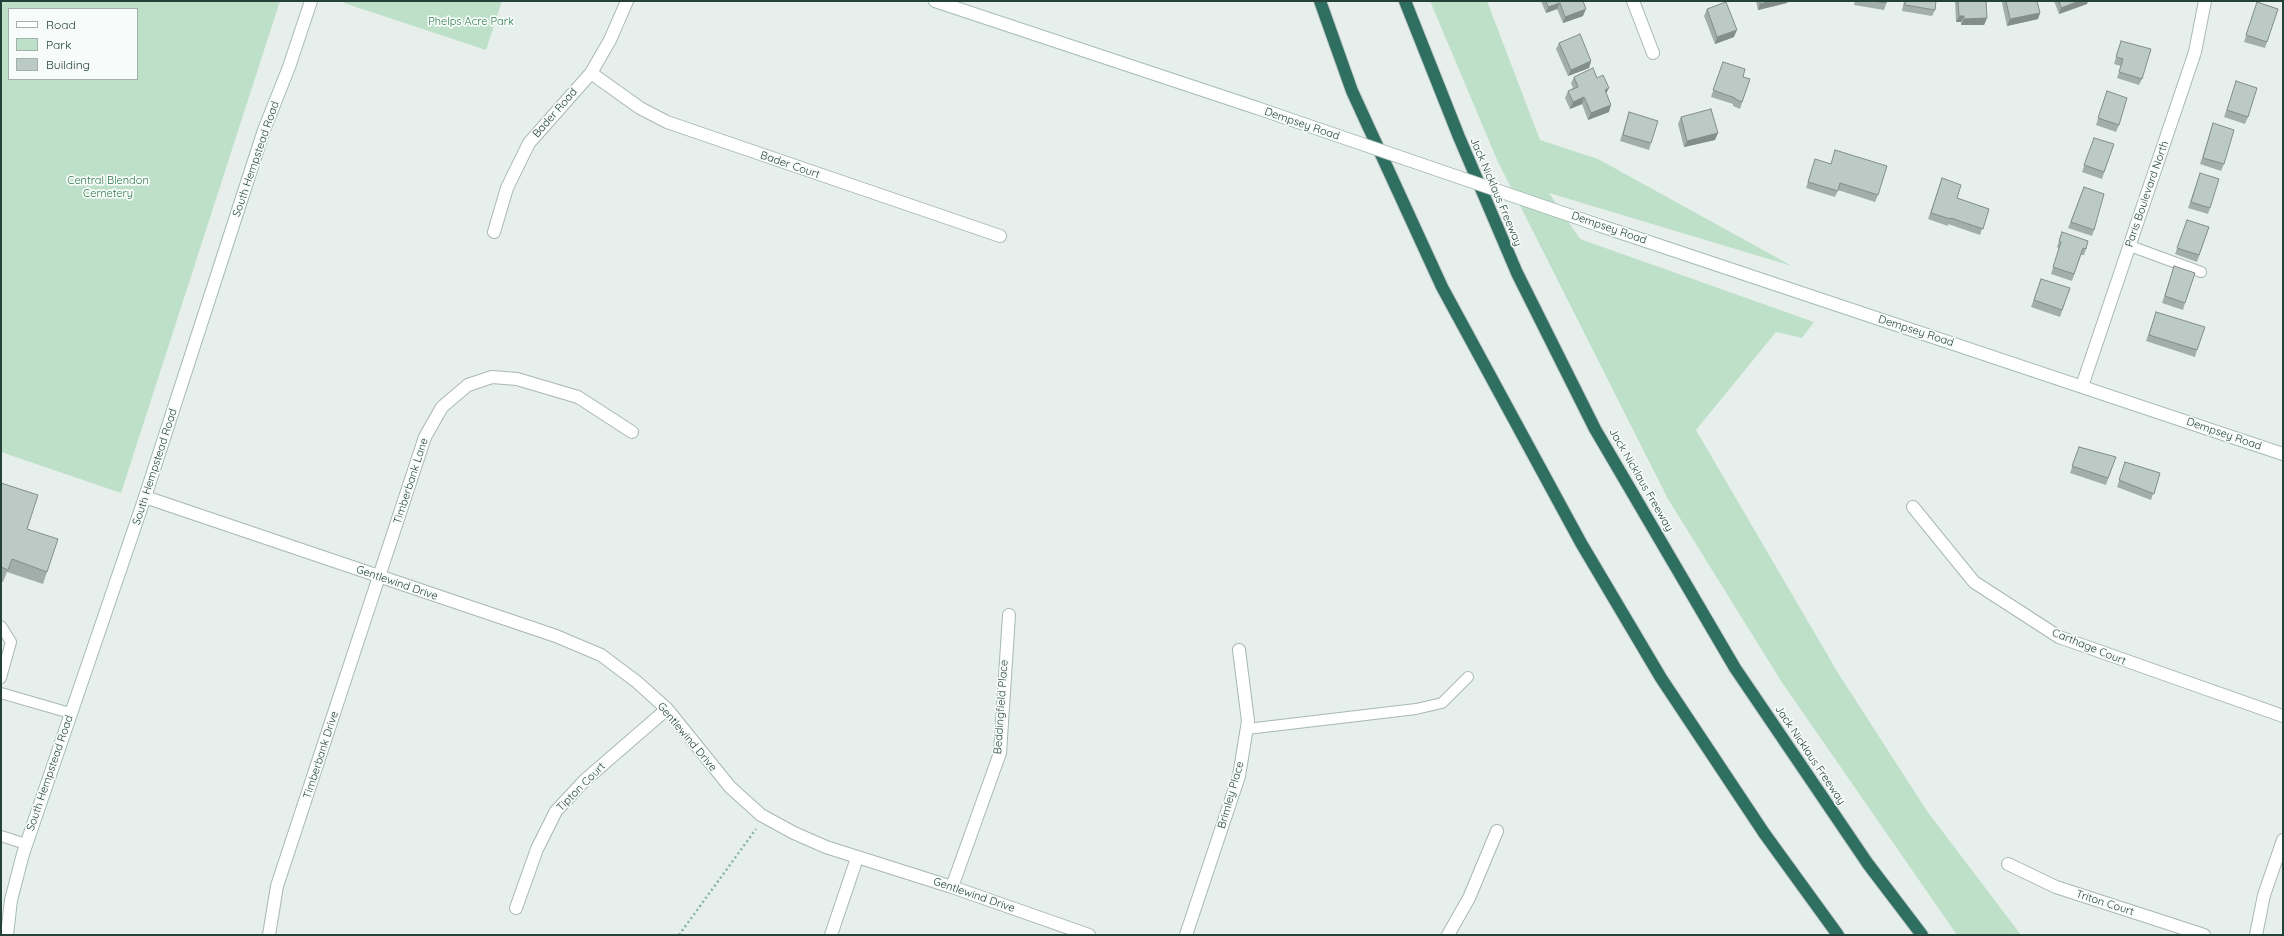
<!DOCTYPE html>
<style>
body{margin:0}
#map{position:relative;width:2284px;height:936px;overflow:hidden;background:#e6efeb;font-family:Quicksand,sans-serif}
canvas{display:block}
.frame{position:absolute;inset:0;border:2px solid #24423a;pointer-events:none}
.legend{position:absolute;left:8px;top:8px;width:130px;height:72px;box-sizing:border-box;background:#f7fbf9;border:1px solid #a3b1ad;margin:0;padding:5px 7px;list-style:none;font-size:12px;color:#24423a}
.legend li{display:flex;align-items:center;gap:8px;height:20px}
.legend b{width:20px;border:1px solid #a3b1ad}
</style>
<div id="map">
<canvas width="2284" height="936"></canvas>
<div class="frame"></div>
<ul class="legend">
<li><b style="height:5px;background:#fff"></b>Road</li>
<li><b style="height:11px;background:#bfe0c8"></b>Park</li>
<li><b style="height:11px;background:#bbcac4"></b>Building</li>
</ul>
</div>
<script>
const ctx = document.querySelector('canvas').getContext('2d');
ctx.lineJoin = 'round';
function fillPath(path, color) {
  ctx.fillStyle = color;
  ctx.fill(path, 'evenodd');
}
function toPath(rows) {
  const path = new Path2D();
  for (const r of rows) {
    path.moveTo(r[0], r[1]);
    for (let i = 2; i < r.length; i += 2) path.lineTo(r[i], r[i + 1]);
  }
  return path;
}
function trace(path, color, width, dash) {
  ctx.strokeStyle = color;
  ctx.lineWidth = width;
  ctx.lineCap = dash ? 'butt' : 'round';
  ctx.setLineDash(dash || []);
  ctx.stroke(path);
}
function drawText(font, color, halo, rows, align = 'center') {
  ctx.font = font + ' Quicksand,sans-serif';
  ctx.lineWidth = 3.5;
  ctx.setLineDash([]);
  ctx.textBaseline = 'middle';
  ctx.strokeStyle = halo;
  ctx.fillStyle = color;
  for (const [text, x, y, turn = 0] of rows) {
    ctx.save();
    ctx.translate(x, y);
    ctx.rotate((+turn || 0) * Math.PI / 180);
    ctx.textAlign = isNaN(turn) ? turn : align;
    if (halo) ctx.strokeText(text, 0, 0);
    ctx.fillText(text, 0, 0);
    ctx.restore();
  }
}
fillPath(toPath([
 [1,1,280,1,121,493,1,452],
 [9,9,137,9,137,79,9,79],
 [345,1,502,1,486,50,344,3],
 [1430,1,1487,1,1540,140,1598,159,1792,266,1549,193,1580,239,1814,322,1802,338,1776,332,1696,430,1838,673,1927,811,2021,935,1957,935,1781,681,1668,499,1498,162]
]), '#bfe0c8');
const service = toPath([
 [2130,246,2201,272],
 [1,626,11,642,1,678],
 [1,693,70,713],
 [1247,729,1416,709,1442,703,1468,677],
 [1,836,26,844]
]);
const minor = toPath([
 [1633,1,1653,53],
 [591,73,640,108,667,122,1000,236],
 [494,232,507,188,529,143,591,73,610,40,627,1],
 [145,497,556,636,601,655,637,682,667,709,730,787,761,815,794,833,826,847,952,887,1089,935],
 [1913,507,1974,582,2059,637,2283,716],
 [2008,864,2056,887,2204,935],
 [952,887,1000,753,1009,615],
 [516,908,537,849,556,811,585,780,667,709],
 [269,935,277,886,425,437,442,407,468,385,492,377,517,379,578,397,632,432],
 [831,935,857,858],
 [1186,935,1239,776,1248,721,1239,650],
 [1448,935,1469,898,1497,831],
 [2256,935,2264,895,2283,840]
]);
const tertiary = toPath([
 [2082,386,2195,52,2205,1]
]);
const secondary = toPath([
 [935,1,1257,108],
 [1601,226,2283,454],
 [7,935,11,900,23,854,145,497,264,130,289,67,311,1]
]);
const motorway = toPath([
 [1320,1,1352,91,1442,287,1581,543,1661,678,1764,833,1838,935],
 [1405,1,1459,137,1517,273,1595,429,1735,668,1868,864,1922,935]
]);
trace(service, '#a8b8b2', 12);
trace(minor, '#a8b8b2', 14);
trace(tertiary, '#a8b8b2', 14);
trace(secondary, '#a4bbb3', 14);
trace(motorway, '#c2cac8', 14);
trace(toPath([
 [679,935,756,829]
]), '#86b3a5', 2.5, [2, 3]);
trace(service, '#fff', 10);
trace(minor, '#fff', 12);
trace(tertiary, '#fff', 12);
trace(secondary, '#fff', 12);
trace(motorway, '#2f6f62', 12);
const secondaryBridge = toPath([
 [1257,108,1601,226]
]);
trace(secondaryBridge, '#a4bbb3', 14, []);
trace(secondaryBridge, '#fff', 12);
fillPath(toPath([
 [1541,1,1583,1,1583,16,1563,23,1557,9,1546,13],
 [1756,1,1788,1,1787,3,1758,10],
 [1855,1,1887,1,1884,10,1854,5],
 [1904,1,1936,1,1935,10,1932,16,1902,11],
 [1955,1,1986,1,1987,18,1984,25,1961,25,1961,22,1956,22],
 [2003,1,2037,1,2040,13,2038,19,2007,26,2002,3],
 [2054,1,2088,1,2087,4,2059,14],
 [2257,2,2278,9,2265,48,2244,42],
 [1707,9,1734,37,1715,44,1704,16],
 [2121,41,2142,79,2139,85,2117,78,2121,66,2114,64],
 [1559,43,1591,61,1589,68,1568,76,1556,49],
 [1723,62,1743,77,1750,79,1740,109,1733,106,1733,104,1711,97],
 [1574,77,1597,78,1606,94,1609,112,1588,120,1582,104,1570,109,1565,98,1568,91,1573,88,1571,83],
 [2234,88,2248,117,2245,124,2224,117],
 [2107,91,2119,125,2116,132,2096,125],
 [1629,112,1651,143,1649,150,1620,141],
 [1681,117,1715,140,1684,147,1678,124],
 [2213,123,2224,164,2221,171,2200,164],
 [2094,138,2114,144,2102,179,2082,172],
 [1815,159,1878,195,1875,202,1838,190,1835,197,1806,188],
 [2200,173,2210,208,2208,214,2188,208],
 [1942,178,1957,198,1989,209,1980,235,1948,224,1948,226,1928,219],
 [2084,187,2094,230,2092,236,2068,228],
 [2187,220,2209,227,2197,262,2175,254],
 [2062,232,2086,249,2084,255,2081,255,2072,281,2051,274,2059,249,2057,247],
 [2174,266,2185,303,2183,310,2162,303],
 [2041,279,2070,288,2060,317,2031,307],
 [2154,318,2197,350,2195,357,2146,341],
 [2079,447,2116,457,2106,485,2070,473],
 [2125,462,2160,473,2151,500,2117,487],
 [1,483,27,529,47,572,43,584,7,572,3,582,1,582]
]), '#a1aea9');
fillPath(toPath([
 [1771,1,1788,1,1787,3,1758,10,1760,4],
 [2079,1,2088,1,2087,4,2059,14,2061,8],
 [1560,3,1557,9,1546,13,1548,7],
 [1586,9,1583,16,1563,23,1565,17],
 [2040,13,2038,19,2007,26,2010,19],
 [1959,16,1964,16,1961,22,1956,22],
 [1987,18,1984,25,1961,25,1964,19],
 [1737,30,1734,37,1715,44,1717,37],
 [1591,61,1589,68,1568,76,1571,70],
 [1609,88,1606,94,1605,90],
 [1584,97,1582,104,1570,109,1573,102],
 [1611,105,1609,112,1588,120,1591,113],
 [1718,133,1715,140,1684,147,1687,141]
]), '#838d89');
const building = toPath([
 [1546,1,1583,1,1586,9,1565,17,1560,3,1548,7,1546,1],
 [1760,1,1771,1,1760,4,1760,1],
 [1872,1,1887,1,1886,3,1872,1],
 [1905,1,1936,1,1935,10,1905,5,1905,1],
 [1958,1,1986,1,1987,18,1964,19,1964,16,1959,16,1958,1],
 [2006,1,2037,1,2040,13,2010,19,2006,1],
 [2059,1,2079,1,2061,8,2059,1],
 [1726,2,1737,30,1717,37,1707,9,1726,2],
 [2257,2,2278,9,2267,42,2246,35,2257,2],
 [1580,34,1591,61,1571,70,1559,43,1580,34],
 [2121,41,2151,49,2142,79,2119,72,2123,59,2116,57,2121,41],
 [1723,62,1745,69,1743,77,1750,79,1742,102,1735,99,1735,98,1713,90,1723,62],
 [1593,68,1597,78,1603,75,1609,88,1605,90,1611,105,1591,113,1584,97,1573,102,1568,91,1578,87,1574,77,1593,68],
 [2236,81,2257,88,2248,117,2227,110,2236,81],
 [2107,91,2127,98,2119,125,2098,118,2107,91],
 [1711,109,1718,133,1687,141,1681,117,1711,109],
 [1629,112,1658,121,1651,143,1623,135,1629,112],
 [2213,123,2234,130,2224,164,2203,158,2213,123],
 [2094,138,2114,144,2104,172,2084,165,2094,138],
 [1835,150,1887,166,1878,195,1840,183,1838,191,1808,182,1815,159,1831,164,1835,150],
 [2200,173,2219,179,2210,208,2191,202,2200,173],
 [1942,178,1961,185,1957,198,1989,209,1983,229,1951,218,1950,219,1931,213,1942,178],
 [2084,187,2104,194,2094,230,2071,222,2084,187],
 [2187,220,2209,227,2199,255,2177,248,2187,220],
 [2062,232,2088,241,2086,249,2083,248,2074,274,2053,267,2061,242,2059,241,2062,232],
 [2174,266,2195,273,2185,303,2165,296,2174,266],
 [2041,279,2070,288,2062,310,2034,300,2041,279],
 [2156,312,2205,327,2197,350,2149,335,2156,312],
 [2079,447,2116,457,2108,478,2072,466,2079,447],
 [2125,462,2160,473,2154,494,2119,480,2125,462],
 [1,483,38,495,27,529,58,539,47,572,12,559,8,570,1,567,1,483]
]);
fillPath(building, '#bbcac4');
trace(building, '#838d89', 1);
drawText('11px', '#2d7a4b', '#f7fbf9', [
 ["Phelps Acre Park",471,22],
 ["Central Blendon",108,181],
 ["Cemetery",108,194]
]);
drawText('11px', '#24423a', '#f7fbf9', [
 ["Bader Road",555,113,-49],
 ["Dempsey Road",1302,124,19],
 ["South Hempstead Road",256,159,-71],
 ["Bader Court",790,165,19],
 ["Jack Nicklaus Freeway",1496,192,67],
 ["Paris Boulevard North",2147,194,-71],
 ["Dempsey Road",1609,228,19],
 ["Dempsey Road",1916,331,18],
 ["Dempsey Road",2224,434,19],
 ["South Hempstead Road",155,467,-72],
 ["Jack Nicklaus Freeway",1641,480,60],
 ["Timberbank Lane",411,481,-72],
 ["Gentlewind Drive",397,583,19],
 ["Carthage Court",2089,647,22],
 ["Beddingfield Place",1001,707,-86],
 ["Gentlewind Drive",687,737,50],
 ["Timberbank Drive",321,755,-72],
 ["Jack Nicklaus Freeway",1810,755,56],
 ["South Hempstead Road",50,773,-71],
 ["Tipton Court",581,787,-45],
 ["Brimley Place",1231,795,-74],
 ["Gentlewind Drive",974,895,19],
 ["Triton Court",2105,903,18]
]);
</script>
